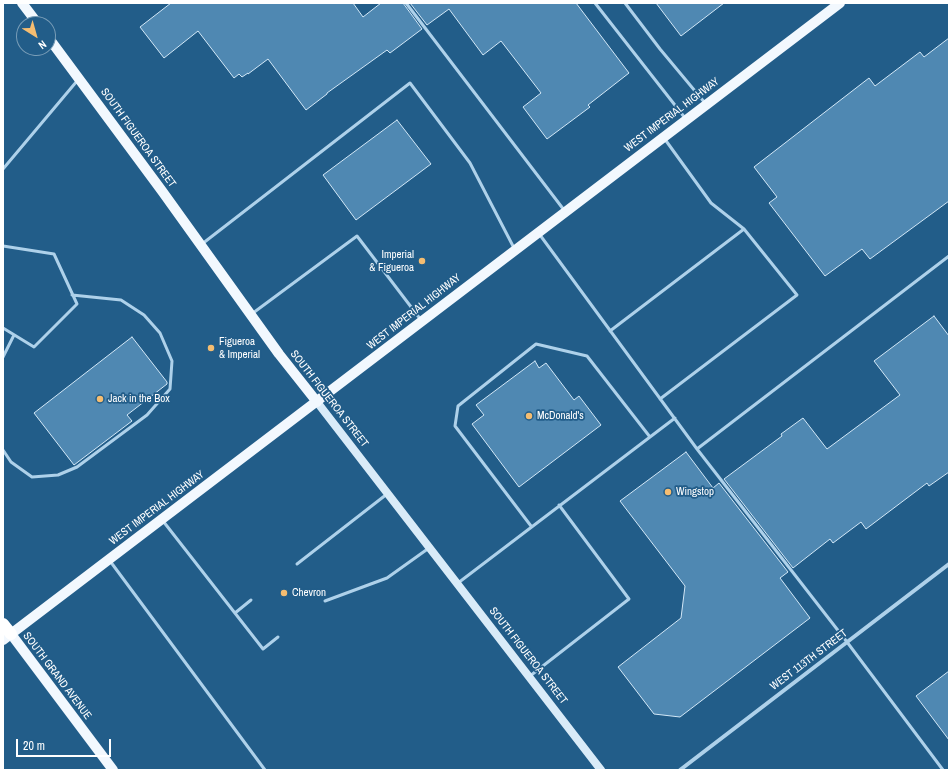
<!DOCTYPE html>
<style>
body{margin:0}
#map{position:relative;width:952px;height:773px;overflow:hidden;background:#225d89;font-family:"Archivo Narrow",sans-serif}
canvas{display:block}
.frame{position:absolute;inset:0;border:4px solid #fff;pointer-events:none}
.north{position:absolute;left:16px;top:16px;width:40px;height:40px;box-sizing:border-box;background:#225d89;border:1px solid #7a9eb8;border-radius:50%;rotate:143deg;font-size:11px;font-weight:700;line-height:16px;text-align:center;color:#fff}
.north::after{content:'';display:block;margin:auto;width:14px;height:18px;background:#f5bd71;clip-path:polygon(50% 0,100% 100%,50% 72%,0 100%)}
.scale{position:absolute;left:16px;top:739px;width:95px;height:18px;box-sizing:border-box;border:2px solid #fff;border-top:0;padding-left:5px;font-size:12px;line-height:14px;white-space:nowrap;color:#fff;-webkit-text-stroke:3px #225d89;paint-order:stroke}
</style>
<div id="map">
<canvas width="952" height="773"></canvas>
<div class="frame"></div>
<div class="north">N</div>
<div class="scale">20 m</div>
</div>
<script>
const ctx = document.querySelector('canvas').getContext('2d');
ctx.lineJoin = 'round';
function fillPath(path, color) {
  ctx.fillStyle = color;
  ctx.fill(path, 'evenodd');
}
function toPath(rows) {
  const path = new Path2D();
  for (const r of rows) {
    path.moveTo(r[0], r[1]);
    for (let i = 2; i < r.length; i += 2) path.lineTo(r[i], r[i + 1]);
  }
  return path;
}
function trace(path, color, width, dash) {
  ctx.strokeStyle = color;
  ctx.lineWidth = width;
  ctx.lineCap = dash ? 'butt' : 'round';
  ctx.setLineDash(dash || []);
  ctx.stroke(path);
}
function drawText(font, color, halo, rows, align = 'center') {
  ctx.font = font + ' "Archivo Narrow",sans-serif';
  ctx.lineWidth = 3.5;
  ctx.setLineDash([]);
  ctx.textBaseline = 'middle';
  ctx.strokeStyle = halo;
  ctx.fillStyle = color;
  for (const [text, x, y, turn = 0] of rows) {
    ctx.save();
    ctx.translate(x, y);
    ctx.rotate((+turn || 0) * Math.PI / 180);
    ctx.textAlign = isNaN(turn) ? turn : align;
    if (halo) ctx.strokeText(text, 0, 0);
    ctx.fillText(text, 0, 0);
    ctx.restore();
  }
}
const building = toPath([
 [171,3,353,3,363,17,381,3,403,3,422,29,390,53,387,50,327,93,327,94,306,110,268,59,248,74,248,73,242,77,239,74,234,78,198,31,164,58,140,27,171,3],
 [410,3,576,3,629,73,588,105,590,107,547,139,523,107,541,93,501,41,483,55,449,9,427,25,410,3],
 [656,3,724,3,681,36,656,3],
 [949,38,949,201,870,259,862,249,825,276,769,203,777,197,754,167,869,78,875,86,920,52,924,57,949,38],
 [397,120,431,164,356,220,323,175,397,120],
 [934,316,949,336,949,472,929,486,927,483,866,529,861,522,833,543,830,539,793,568,724,479,782,436,781,434,803,418,827,449,900,395,874,361,934,316],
 [132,337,167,382,167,384,127,415,132,421,74,465,34,413,132,337],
 [535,361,539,368,546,363,574,400,579,396,601,425,519,487,472,424,484,415,476,405,535,361],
 [686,452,713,488,719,483,788,572,780,578,810,618,680,717,654,714,618,667,681,618,685,586,620,501,686,452],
 [949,671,949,740,916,696,949,671]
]);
fillPath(building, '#4f88b2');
trace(building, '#d3e8f7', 1);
trace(toPath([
 [406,3,564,210],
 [595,3,685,118],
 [625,3,660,49,705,103],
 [3,169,77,81],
 [540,235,697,449,847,642,943,770],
 [202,244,410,83,470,163,514,248],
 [3,246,54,254,77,304,34,347,3,328],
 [253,313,357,236,421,320],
 [610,331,744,229],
 [3,357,14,335],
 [660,399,797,295,744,229,711,203,664,138],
 [697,449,949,256],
 [3,450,11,462,32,477,58,475,77,467,147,415,170,389,172,361,160,333,144,315,121,300,72,295],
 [163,521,263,649,278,637],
 [531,526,455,426,458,406,536,344,587,356,650,437],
 [110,561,265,770],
 [297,564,387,494],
 [458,583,675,418],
 [325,601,387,578,429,548],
 [235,613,251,600],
 [530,676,629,599,559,505]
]), '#aed1ea', 3);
trace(toPath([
 [680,770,949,564]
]), '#aed1ea', 4);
trace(toPath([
 [317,402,601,770]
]), '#d9ebf8', 8);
trace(toPath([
 [22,3,38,24],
 [48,37,162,191,279,354,317,402],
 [11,634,113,770],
 [3,640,840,3]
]), '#f2f8fe', 10);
trace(toPath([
 [3,624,11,634]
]), '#fff', 12);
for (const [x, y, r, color] of [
 [422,261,4,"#f5bd71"],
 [211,348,4,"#f5bd71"],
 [100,399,4,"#f5bd71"],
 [529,416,4,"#f5bd71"],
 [668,492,4,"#f5bd71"],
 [284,593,4,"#f5bd71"]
]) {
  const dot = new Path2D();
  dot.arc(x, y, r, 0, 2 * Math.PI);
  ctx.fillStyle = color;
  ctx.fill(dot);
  trace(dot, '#225d89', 1.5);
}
drawText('11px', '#fff', '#225d89', [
 ["WEST IMPERIAL HIGHWAY",672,115,-37],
 ["SOUTH FIGUEROA STREET",138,138,54],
 ["WEST IMPERIAL HIGHWAY",414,312,-38],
 ["SOUTH FIGUEROA STREET",329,399,52],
 ["WEST IMPERIAL HIGHWAY",157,508,-37],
 ["SOUTH FIGUEROA STREET",528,656,52],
 ["WEST 113TH STREET",809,660,-37],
 ["SOUTH GRAND AVENUE",57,676,53]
]);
drawText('11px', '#fff', '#225d89', [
 ["Imperial",414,255,"right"],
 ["& Figueroa",414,268,"right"],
 ["Figueroa",219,342],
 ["& Imperial",219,355],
 ["Jack in the Box",108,399],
 ["McDonald's",537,416],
 ["Wingstop",676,492],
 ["Chevron",292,593]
], 'left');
</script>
